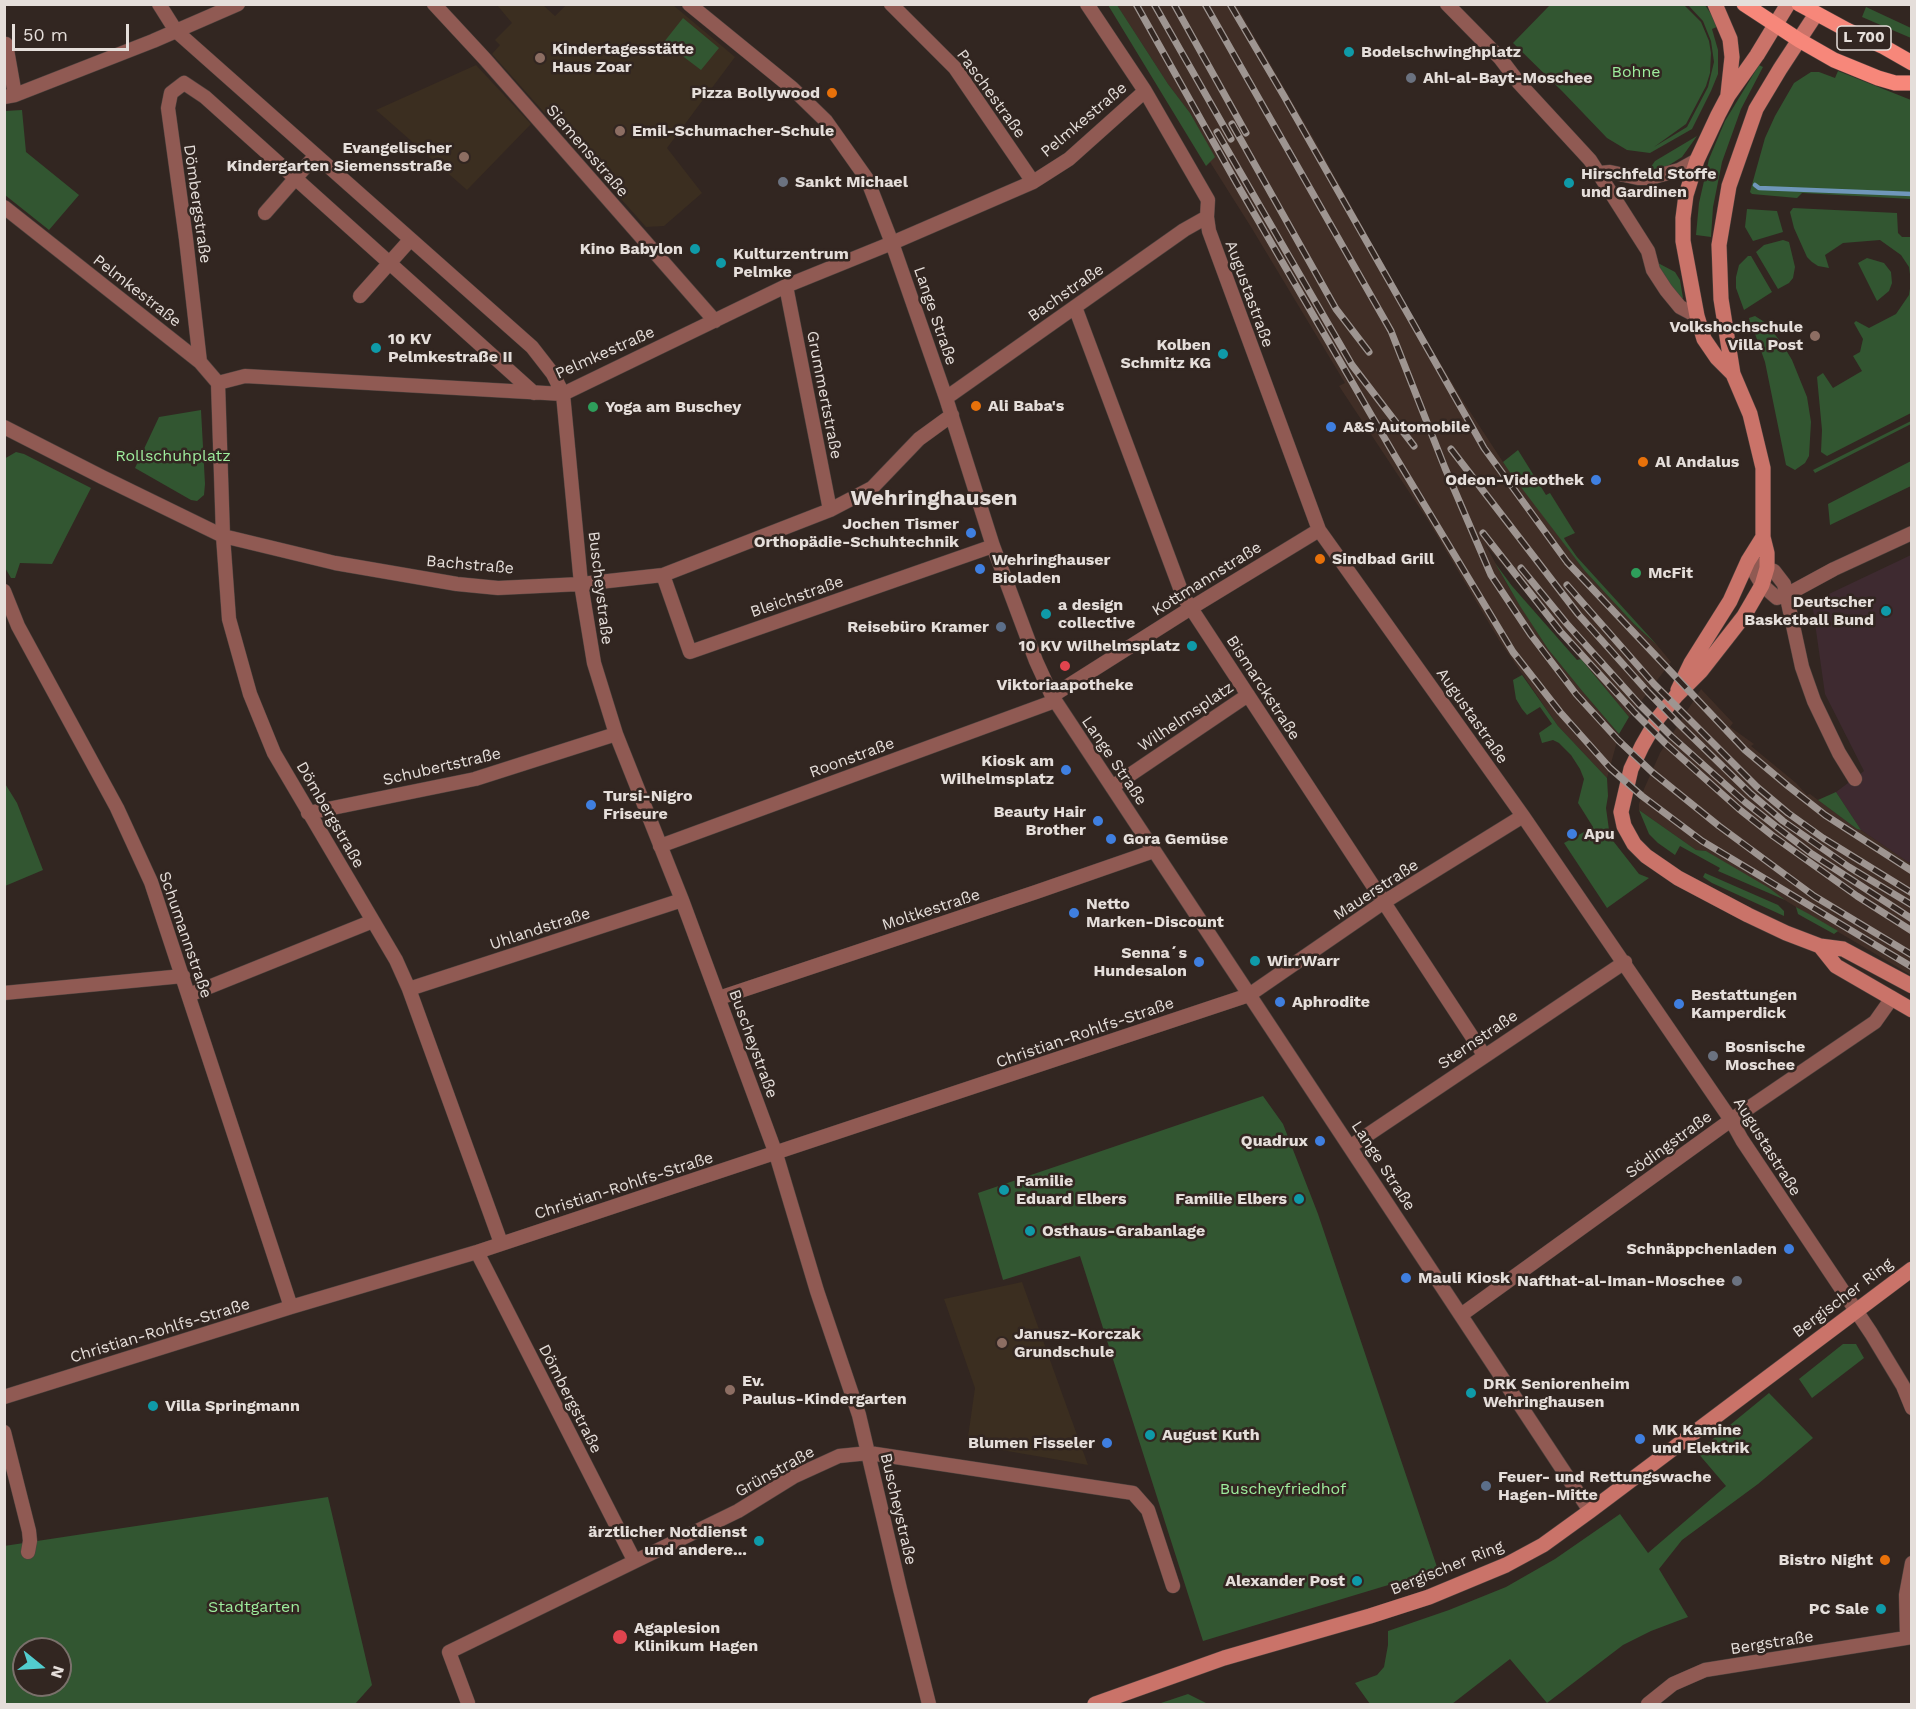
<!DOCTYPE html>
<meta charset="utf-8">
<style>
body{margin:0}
#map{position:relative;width:1916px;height:1709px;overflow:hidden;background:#322621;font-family:"Work Sans",sans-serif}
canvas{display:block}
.frame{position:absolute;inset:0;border:6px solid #e5deda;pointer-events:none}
.north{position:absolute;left:12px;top:1637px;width:60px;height:60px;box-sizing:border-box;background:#322621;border:2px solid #7a706b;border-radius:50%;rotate:108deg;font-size:16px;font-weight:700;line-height:24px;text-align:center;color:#e5deda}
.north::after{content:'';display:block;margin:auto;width:21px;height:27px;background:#52cdcf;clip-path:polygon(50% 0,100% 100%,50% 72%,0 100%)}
.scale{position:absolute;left:12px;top:24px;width:117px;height:27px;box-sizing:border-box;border:3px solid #e5deda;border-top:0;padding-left:8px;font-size:18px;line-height:21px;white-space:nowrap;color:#e5deda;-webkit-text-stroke:4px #322621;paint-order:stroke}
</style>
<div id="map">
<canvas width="1916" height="1709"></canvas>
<div class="frame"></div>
<div class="north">N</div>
<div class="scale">50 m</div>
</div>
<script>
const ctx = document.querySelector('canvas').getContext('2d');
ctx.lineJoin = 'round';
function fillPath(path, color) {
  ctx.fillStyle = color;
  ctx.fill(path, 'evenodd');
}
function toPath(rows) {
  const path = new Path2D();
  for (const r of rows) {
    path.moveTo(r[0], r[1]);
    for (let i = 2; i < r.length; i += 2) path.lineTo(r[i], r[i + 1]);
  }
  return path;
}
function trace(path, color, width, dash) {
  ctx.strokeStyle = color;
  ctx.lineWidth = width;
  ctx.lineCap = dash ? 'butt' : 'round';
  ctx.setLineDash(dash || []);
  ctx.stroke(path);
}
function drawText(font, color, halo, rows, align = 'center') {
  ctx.font = font + ' "Work Sans",sans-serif';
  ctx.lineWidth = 5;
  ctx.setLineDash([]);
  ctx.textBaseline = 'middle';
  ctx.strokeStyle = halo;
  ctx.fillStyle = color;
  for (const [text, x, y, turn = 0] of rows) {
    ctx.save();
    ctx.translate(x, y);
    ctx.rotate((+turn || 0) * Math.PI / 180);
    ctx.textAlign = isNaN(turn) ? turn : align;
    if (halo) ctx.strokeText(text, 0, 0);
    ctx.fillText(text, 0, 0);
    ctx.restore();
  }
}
fillPath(toPath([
 [1117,5,1236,5,1315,141,1418,326,1463,401,1503,462,1584,570,1634,624,1657,645,1671,662,1629,717,1485,544,1508,586,1548,649,1583,692,1619,734,1607,778,1558,726,1499,640,1429,522,1339,386,1345,383,1251,227,1210,162,1214,157,1190,113,1168,84],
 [1701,689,1733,723,1730,727,1754,744,1751,746,1796,783,1807,795,1810,794,1857,829,1861,830,1911,864,1911,975,1796,907,1706,851,1696,850,1639,810,1639,804,1644,789,1660,753]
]), '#402e26');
fillPath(toPath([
 [1911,555,1911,862,1908,862,1861,830,1836,792,1864,771,1825,694,1812,602]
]), '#3e2a30');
fillPath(toPath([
 [497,5,543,5,555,16,566,5,673,5,735,57,667,148,702,193,664,226,646,227,492,54,500,45,495,40,512,23],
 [476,65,531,124,467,190,376,110],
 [1022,1282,1064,1399,1088,1465,967,1444,975,1388,944,1299]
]), '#3b2e20');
fillPath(toPath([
 [1108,5,1117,5,1168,84,1190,113,1215,157,1206,166],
 [1548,5,1684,5,1701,22,1709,41,1711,53,1710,73,1706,86,1686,124,1654,147,1687,127,1708,87,1714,62,1711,41,1703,21,1688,5,1705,5,1719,26,1712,29,1718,50,1718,74,1711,91,1692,129,1650,153,1627,150,1607,138,1562,91,1513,43,1549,6],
 [1866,7,1911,28,1911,38,1862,17],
 [683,18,719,48,701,70,664,42],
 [1759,65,1763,67,1741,109,1722,162,1713,207,1711,237,1696,235,1699,203,1709,159,1725,121],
 [1838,71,1911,100,1911,199,1802,193,1797,198,1752,194,1750,192,1753,181,1765,138,1775,116,1794,83,1811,72,1819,72,1835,78],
 [22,110,26,152,79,195,49,230,5,195,5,111],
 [1697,136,1682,157,1666,167,1648,171,1655,161],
 [1793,208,1897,213,1898,233,1902,237,1911,237,1911,413,1827,456,1821,452,1822,430,1817,377,1823,373,1833,388,1862,371,1853,356,1860,352,1863,339,1854,323,1856,321,1869,328,1896,314,1909,295,1911,282,1909,267,1901,255,1880,240,1843,243,1825,255,1829,268,1818,266,1812,262,1807,257,1794,228,1790,212],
 [1747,209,1777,211,1783,232,1753,241,1745,227],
 [1783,240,1789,242,1795,267,1793,278,1789,283,1778,289,1756,252,1764,245],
 [1748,256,1751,256,1772,292,1744,310,1736,288,1736,277,1739,265],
 [1867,258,1884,263,1891,272,1892,283,1889,291,1877,301,1858,263],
 [1658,263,1675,272,1680,280,1683,298,1678,298,1657,266],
 [1755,316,1766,323,1783,345,1792,360,1807,397,1811,422,1809,456,1805,463,1795,470,1786,465,1765,362,1754,331,1757,330,1753,322,1750,323,1749,318],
 [201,410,205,484,204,495,197,501,191,500,135,468,159,417],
 [1911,421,1911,424,1815,473,1813,470],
 [1518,450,1546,495,1550,493,1575,533,1564,538,1565,540,1577,557,1657,645,1634,624,1584,570,1511,474,1503,462],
 [16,452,24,454,91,488,52,564,20,563,15,578,11,578,4,566,4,459],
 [1911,461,1911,486,1830,525,1828,504],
 [1495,563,1512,586,1577,660,1581,659,1629,717,1619,734,1583,692,1548,649,1520,606],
 [1522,675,1558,726,1607,778,1608,796,1606,808,1610,837,1639,874,1649,878,1607,908,1564,843,1593,827,1578,803,1584,779,1580,769,1571,755,1559,743,1553,740,1542,743,1539,733,1552,724,1540,707,1527,715,1522,709,1516,699,1513,680],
 [4,782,17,803,43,870,5,886],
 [1836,792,1861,830,1857,829,1818,800],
 [1639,810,1696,850,1706,851,1769,888,1785,900,1718,871,1720,868,1680,846,1675,855,1658,843,1649,834],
 [1705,873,1778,905,1784,911,1784,916,1712,883,1703,877],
 [1796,907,1809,914,1838,931,1834,934,1805,918,1798,914],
 [1263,1096,1283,1124,1318,1214,1438,1570,1203,1641,1080,1256,1003,1280,978,1193],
 [1843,1344,1856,1344,1864,1358,1812,1398,1799,1379],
 [1769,1393,1813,1438,1758,1484,1682,1540,1659,1569,1688,1617,1651,1631,1623,1645,1547,1703,1510,1659,1452,1704,1370,1704,1355,1683,1377,1675,1384,1667,1388,1645,1388,1631,1449,1610,1506,1587,1555,1559,1620,1514,1648,1553,1726,1486,1697,1452],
 [328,1497,372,1685,355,1704,5,1704,4,1546],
 [24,1649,60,1649,60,1685,24,1685],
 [1188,1694,1208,1704,1158,1704]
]), '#325631');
trace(toPath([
 [1755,185,1759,188,1912,194]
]), '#6f97ba', 4.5);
const minor = toPath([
 [159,4,176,31,532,347,553,374,563,394,581,584,594,663,616,734,682,900,776,1154,817,1291,859,1415,900,1589,929,1704],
 [434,4,485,59,715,321],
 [689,4,792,88,826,121,867,179,892,243,946,398,993,546,1036,661,1052,696,1590,1511],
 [891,4,955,68,1033,182],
 [1087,4,1145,91,1208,200,1207,217,1209,231,1319,530,1523,816,1731,1120,1742,1140,1871,1333,1903,1386,1912,1408],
 [1447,4,1500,58,1519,83,1590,160,1648,251,1653,270,1666,290,1680,307,1697,316],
 [6,44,15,95],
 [4,97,15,95,153,41,238,4],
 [1600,173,1610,172,1638,178,1650,178,1679,170,1697,160],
 [4,207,200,362,218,383],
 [265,213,315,156],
 [786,286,830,510],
 [360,296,410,240],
 [1075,307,1183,596,1484,1055],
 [200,362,186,239,168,108,171,93,184,83,205,97,534,393],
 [218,383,245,376,563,394,786,286,892,243,1033,182,1069,159,1145,91],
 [218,383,223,536,229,619,250,694,274,753,396,960,409,989,501,1243],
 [946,398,1184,230,1207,217],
 [4,427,102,477,223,536,335,563,457,584,498,588,581,584,663,575,830,510,872,488,919,439,952,415],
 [1748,561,1774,571,1784,584,1802,667,1814,701,1839,753,1855,779],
 [1748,561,1762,585,1777,598,1788,594,1834,569,1912,533],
 [663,575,690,652,993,546],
 [4,591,18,626,117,808,151,882,291,1307],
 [1052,696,1191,608,1319,530],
 [1112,787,1248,695],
 [308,813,475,779,616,734],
 [660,846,1055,701],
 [409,989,682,900],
 [4,993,183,976],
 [189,995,373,921],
 [719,998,1036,892,1154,851],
 [1351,1146,1625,962],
 [477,1252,634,1560],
 [1461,1315,1731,1120,1875,1022,1892,998],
 [4,1397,291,1307,477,1252,1249,995,1384,902,1523,816],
 [4,1432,29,1531,30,1541,28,1552],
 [1907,1637,1906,1595,1912,1563],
 [468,1703,449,1652,738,1511,793,1477,839,1456,869,1453,1133,1493,1148,1510,1173,1586],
 [1648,1704,1673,1684,1705,1670,1912,1637]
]);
const secondary = toPath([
 [1715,4,1730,39,1732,57,1728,94],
 [1816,14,1780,69,1756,109,1729,186,1719,245,1721,299,1733,374,1750,414,1763,468,1763,537,1767,553,1767,568,1762,585,1744,616,1701,671,1676,696,1658,718,1642,746,1631,769,1621,812,1624,826,1634,844,1646,856,1678,878,1748,915,1786,933,1820,946,1843,949,1912,986],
 [1733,374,1717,358,1704,339,1697,316,1683,241,1683,218,1686,195,1697,160,1718,115,1728,96,1757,55,1788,4],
 [1678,690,1691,663,1730,601,1748,561,1763,537],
 [1820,946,1836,966,1912,1010],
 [1095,1704,1224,1658,1370,1616,1429,1597,1506,1565,1543,1545,1590,1511,1912,1269]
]);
const primary = toPath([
 [1744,4,1799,40,1834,60,1878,78,1895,83,1912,83],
 [1799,4,1847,30,1884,47,1912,63]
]);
trace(minor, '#4f433f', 15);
trace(secondary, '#4f433f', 16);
trace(primary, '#4f433f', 16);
trace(minor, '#905a53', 14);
trace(secondary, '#ca7369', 15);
trace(primary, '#f7877a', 15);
const rail = toPath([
 [1136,4,1237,184,1395,456,1513,652,1560,712,1610,768,1642,796,1702,841,1912,967],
 [1154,4,1231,139],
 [1174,4,1246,133],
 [1205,4,1391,331,1445,468,1491,575,1531,635,1576,694,1618,740,1652,772,1719,826,1814,896,1912,955],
 [1230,4,1284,96,1484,448,1567,562,1745,750,1788,786,1825,815,1912,871],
 [1232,124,1336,309,1369,352],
 [1217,132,1352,365,1414,446],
 [1451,449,1578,614,1648,692,1679,724,1751,794,1783,821,1849,867,1912,905],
 [1483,533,1560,631,1634,712,1666,744,1739,809,1773,836,1857,896,1912,931],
 [1521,568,1567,624,1639,704,1671,736,1745,802,1778,828,1812,854,1912,919],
 [1567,585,1654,684,1757,787,1788,813,1823,838,1912,893]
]);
trace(rail, '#9e9591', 7);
trace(rail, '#322621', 4.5, [14]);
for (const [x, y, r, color] of [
 [1349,52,6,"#0f9aa8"],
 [540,58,6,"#8d6e63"],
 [1411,78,6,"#6b7280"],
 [832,93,6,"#e8710a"],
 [620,131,6,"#8d6e63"],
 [464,157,6,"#8d6e63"],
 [783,182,6,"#6b7280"],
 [1569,183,6,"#0f9aa8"],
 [695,249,6,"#0f9aa8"],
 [721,263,6,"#0f9aa8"],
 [1815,336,6,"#8d6e63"],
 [376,348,6,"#0f9aa8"],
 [1223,354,6,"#0f9aa8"],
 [976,406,6,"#e8710a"],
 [593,407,6,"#2e9e5b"],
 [1331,427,6,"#3f7fe0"],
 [1643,462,6,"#e8710a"],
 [1596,480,6,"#3f7fe0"],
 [971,533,6,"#3f7fe0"],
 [1320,559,6,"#e8710a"],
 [980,569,6,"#3f7fe0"],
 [1636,573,6,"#2e9e5b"],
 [1886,611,6,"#0f9aa8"],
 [1046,614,6,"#0f9aa8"],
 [1001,627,6,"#5c6f8a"],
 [1192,646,6,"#0f9aa8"],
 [1065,666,6,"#e0444e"],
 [1066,770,6,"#3f7fe0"],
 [591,805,6,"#3f7fe0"],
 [1098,821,6,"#3f7fe0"],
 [1572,834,6,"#3f7fe0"],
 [1111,839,6,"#3f7fe0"],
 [1074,913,6,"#3f7fe0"],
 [1255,961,6,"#0f9aa8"],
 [1199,962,6,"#3f7fe0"],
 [1280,1002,6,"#3f7fe0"],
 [1679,1004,6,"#3f7fe0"],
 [1713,1056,6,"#6b7280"],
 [1320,1141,6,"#3f7fe0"],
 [1004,1190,6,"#0f9aa8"],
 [1299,1199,6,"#0f9aa8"],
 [1030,1231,6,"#0f9aa8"],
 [1789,1249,6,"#3f7fe0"],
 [1406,1278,6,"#3f7fe0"],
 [1737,1281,6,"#6b7280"],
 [1002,1343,6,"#8d6e63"],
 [730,1390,6,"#8d6e63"],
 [1471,1393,6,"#0f9aa8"],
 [153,1406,6,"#0f9aa8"],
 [1150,1435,6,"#0f9aa8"],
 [1640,1439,6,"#3f7fe0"],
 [1107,1443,6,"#3f7fe0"],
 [1486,1486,6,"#5c6f8a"],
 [759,1541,6,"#0f9aa8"],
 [1885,1560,6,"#e8710a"],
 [1357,1581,6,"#0f9aa8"],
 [1881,1609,6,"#0f9aa8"],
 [620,1637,8,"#e0444e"]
]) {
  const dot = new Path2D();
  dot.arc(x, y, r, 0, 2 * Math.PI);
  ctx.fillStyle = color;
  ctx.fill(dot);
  trace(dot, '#322621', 2);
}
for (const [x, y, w] of [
 [1864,38,54]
]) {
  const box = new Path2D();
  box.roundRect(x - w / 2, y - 12, w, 24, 4.5);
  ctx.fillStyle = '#322621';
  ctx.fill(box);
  trace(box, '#e5deda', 1.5);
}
drawText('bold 15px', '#e5deda', null, [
 ["L 700",1864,38]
]);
drawText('bold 16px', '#e5deda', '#322621', [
 ["Kindertagesstätte",552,49],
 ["Haus Zoar",552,67],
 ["Bodelschwinghplatz",1361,52],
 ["Ahl-al-Bayt-Moschee",1423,78],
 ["Pizza Bollywood",820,93,"right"],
 ["Emil-Schumacher-Schule",632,131],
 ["Evangelischer",452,148,"right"],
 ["Kindergarten Siemensstraße",452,166,"right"],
 ["Hirschfeld Stoffe",1581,174],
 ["und Gardinen",1581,192],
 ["Sankt Michael",795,182],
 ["Kino Babylon",683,249,"right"],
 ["Kulturzentrum",733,254],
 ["Pelmke",733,272],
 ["Volkshochschule",1803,327,"right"],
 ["Villa Post",1803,345,"right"],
 ["10 KV",388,339],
 ["Pelmkestraße II",388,357],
 ["Kolben",1211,345,"right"],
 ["Schmitz KG",1211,363,"right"],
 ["Ali Baba's",988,406],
 ["Yoga am Buschey",605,407],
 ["A&S Automobile",1343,427],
 ["Al Andalus",1655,462],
 ["Odeon-Videothek",1584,480,"right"],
 ["Jochen Tismer",959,524,"right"],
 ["Orthopädie-Schuhtechnik",959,542,"right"],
 ["Sindbad Grill",1332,559],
 ["Wehringhauser",992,560],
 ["Bioladen",992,578],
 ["McFit",1648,573],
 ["Deutscher",1874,602,"right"],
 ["Basketball Bund",1874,620,"right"],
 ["a design",1058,605],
 ["collective",1058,623],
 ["Reisebüro Kramer",989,627,"right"],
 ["10 KV Wilhelmsplatz",1180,646,"right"],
 ["Viktoriaapotheke",1065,685,"center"],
 ["Kiosk am",1054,761,"right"],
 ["Wilhelmsplatz",1054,779,"right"],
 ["Tursi-Nigro",603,796],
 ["Friseure",603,814],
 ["Beauty Hair",1086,812,"right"],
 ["Brother",1086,830,"right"],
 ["Apu",1584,834],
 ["Gora Gemüse",1123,839],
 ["Netto",1086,904],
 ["Marken-Discount",1086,922],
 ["Senna´s",1187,953,"right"],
 ["Hundesalon",1187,971,"right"],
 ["WirrWarr",1267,961],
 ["Bestattungen",1691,995],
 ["Kamperdick",1691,1013],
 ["Aphrodite",1292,1002],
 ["Bosnische",1725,1047],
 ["Moschee",1725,1065],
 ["Quadrux",1308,1141,"right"],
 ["Familie",1016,1181],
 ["Eduard Elbers",1016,1199],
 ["Familie Elbers",1287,1199,"right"],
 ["Osthaus-Grabanlage",1042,1231],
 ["Schnäppchenladen",1777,1249,"right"],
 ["Mauli Kiosk",1418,1278],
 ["Nafthat-al-Iman-Moschee",1725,1281,"right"],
 ["Janusz-Korczak",1014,1334],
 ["Grundschule",1014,1352],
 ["Ev.",742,1381],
 ["Paulus-Kindergarten",742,1399],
 ["DRK Seniorenheim",1483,1384],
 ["Wehringhausen",1483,1402],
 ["Villa Springmann",165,1406],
 ["MK Kamine",1652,1430],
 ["und Elektrik",1652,1448],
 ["August Kuth",1162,1435],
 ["Blumen Fisseler",1095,1443,"right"],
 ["Feuer- und Rettungswache",1498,1477],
 ["Hagen-Mitte",1498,1495],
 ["ärztlicher Notdienst",747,1532,"right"],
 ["und andere...",747,1550,"right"],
 ["Bistro Night",1873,1560,"right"],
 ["Alexander Post",1345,1581,"right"],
 ["PC Sale",1869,1609,"right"],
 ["Agaplesion",634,1628],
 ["Klinikum Hagen",634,1646]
], 'left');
drawText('16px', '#9eed9d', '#322621', [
 ["Bohne",1636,72],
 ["Rollschuhplatz",173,456],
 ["Buscheyfriedhof",1283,1489],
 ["Stadtgarten",254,1607]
]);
drawText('16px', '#e5deda', '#322621', [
 ["Paschestraße",991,94,54],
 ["Pelmkestraße",1084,120,-40],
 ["Siemensstraße",587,151,49],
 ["Dömbergstraße",197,204,82],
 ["Pelmkestraße",137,291,38],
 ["Bachstraße",1066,293,-35],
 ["Augustastraße",1249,294,70],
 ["Lange Straße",935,316,71],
 ["Pelmkestraße",605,353,-24],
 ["Grummertstraße",824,395,79],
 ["Bachstraße",470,565,5],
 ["Kottmannstraße",1207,579,-32],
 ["Buscheystraße",600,588,83],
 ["Bleichstraße",797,597,-19],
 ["Bismarckstraße",1263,688,57],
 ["Augustastraße",1472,716,55],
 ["Wilhelmsplatz",1186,717,-34],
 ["Roonstraße",852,758,-20],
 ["Lange Straße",1114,761,56],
 ["Schubertstraße",442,767,-13],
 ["Dömbergstraße",330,815,60],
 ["Mauerstraße",1376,890,-33],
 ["Moltkestraße",931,910,-18],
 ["Uhlandstraße",540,929,-18],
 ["Schumannstraße",185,935,71],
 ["Christian-Rohlfs-Straße",1085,1033,-19],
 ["Sternstraße",1478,1040,-34],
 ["Buscheystraße",753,1044,70],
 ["Södingstraße",1669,1145,-36],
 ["Augustastraße",1767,1147,58],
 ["Lange Straße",1383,1166,57],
 ["Christian-Rohlfs-Straße",624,1186,-18],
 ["Bergischer Ring",1843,1298,-37],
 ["Christian-Rohlfs-Straße",160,1331,-17],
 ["Dömbergstraße",570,1399,63],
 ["Grünstraße",775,1472,-29],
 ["Buscheystraße",898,1509,77],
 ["Bergischer Ring",1447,1568,-22],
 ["Bergstraße",1772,1643,-9]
]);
drawText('bold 22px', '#e5deda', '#322621', [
 ["Wehringhausen",934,499]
]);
</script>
